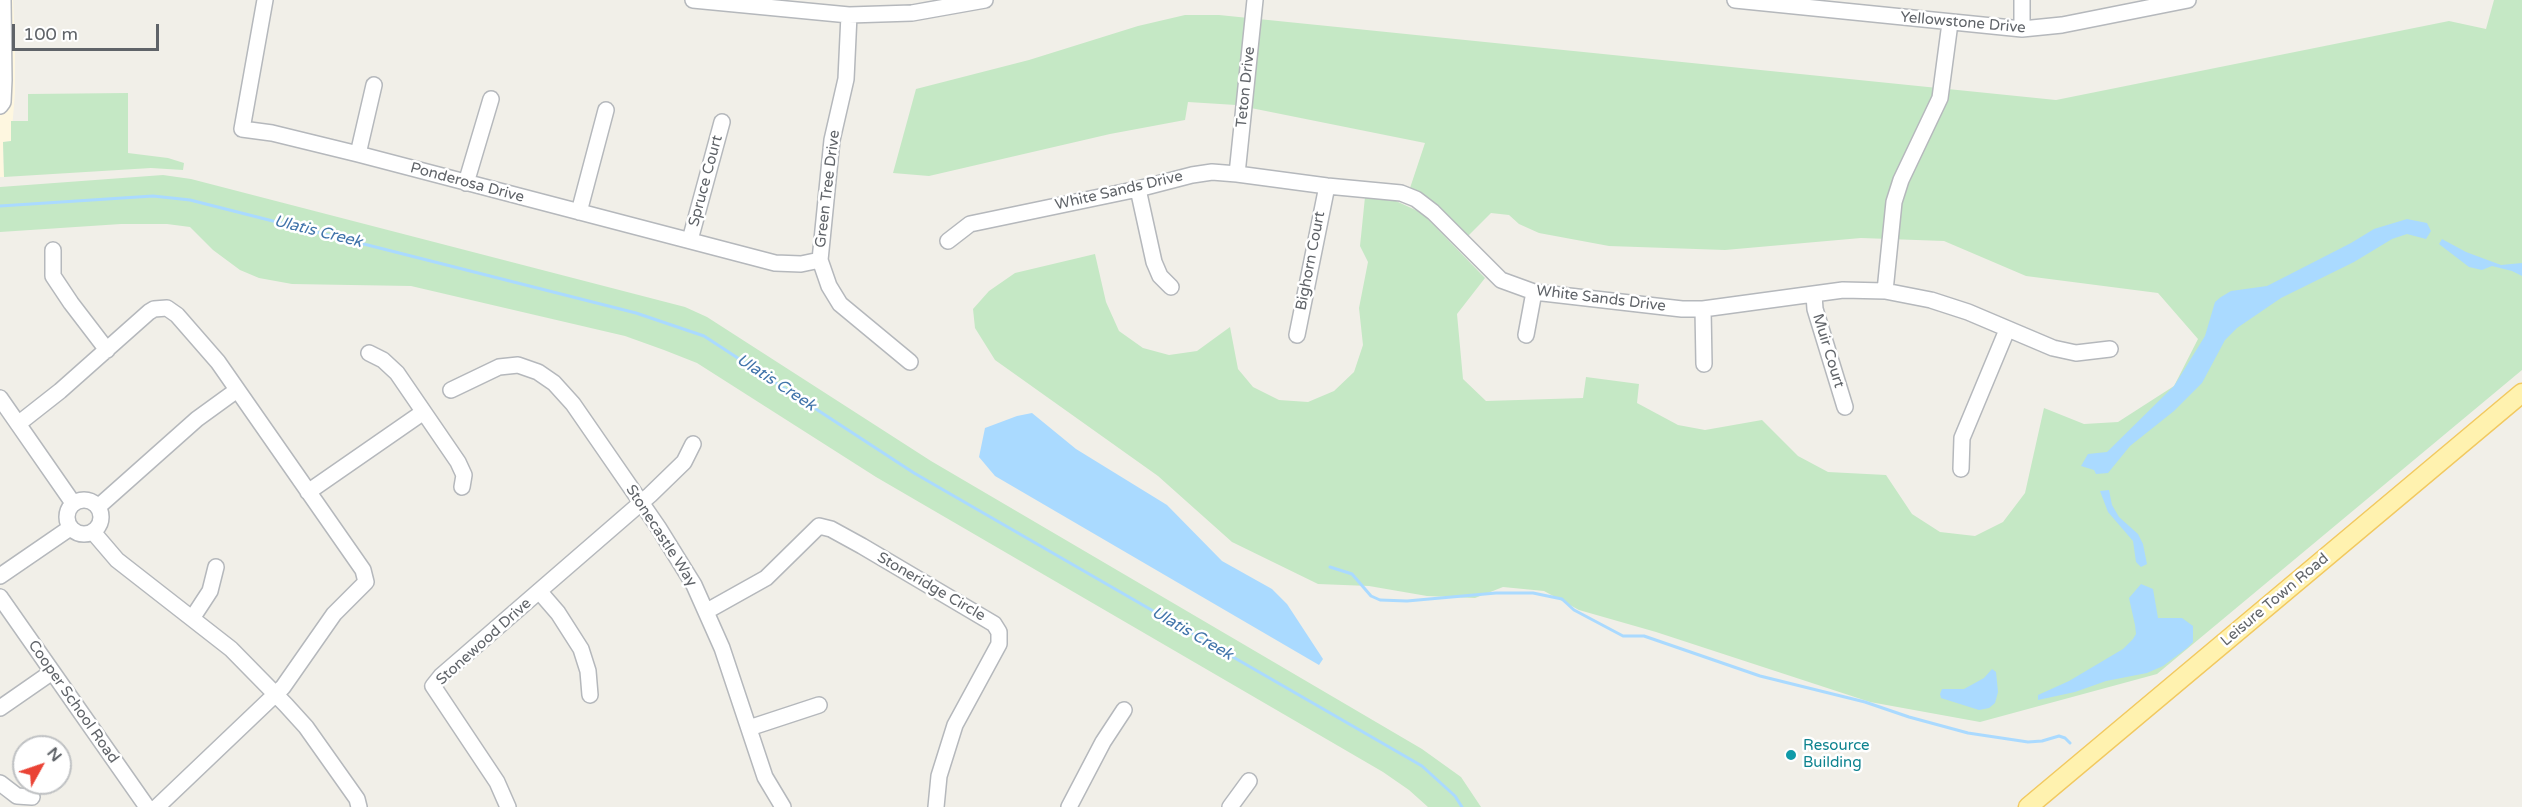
<!DOCTYPE html>
<style>
body{margin:0}
#map{position:relative;width:2522px;height:807px;overflow:hidden;background:#f1efe8;font-family:"Varela Round",sans-serif}
canvas{display:block}
.north{position:absolute;left:12px;top:735px;width:60px;height:60px;box-sizing:border-box;background:#fff;border:2px solid #bfc1c3;border-radius:50%;rotate:50deg;font-size:16px;font-weight:700;line-height:24px;text-align:center;color:#5f6368}
.north::after{content:'';display:block;margin:auto;width:21px;height:27px;background:#ea4335;clip-path:polygon(50% 0,100% 100%,50% 72%,0 100%)}
.scale{position:absolute;left:12px;top:24px;width:147px;height:27px;box-sizing:border-box;border:3px solid #5f6368;border-top:0;padding-left:8px;font-size:18px;line-height:21px;white-space:nowrap;color:#5f6368;-webkit-text-stroke:4px #fff;paint-order:stroke}
</style>
<div id="map">
<canvas width="2522" height="807"></canvas>
<div class="north">N</div>
<div class="scale">100 m</div>
</div>
<script>
const ctx = document.querySelector('canvas').getContext('2d');
ctx.lineJoin = 'round';
function fillPath(path, color) {
  ctx.fillStyle = color;
  ctx.fill(path, 'evenodd');
}
function toPath(rows) {
  const path = new Path2D();
  for (const r of rows) {
    if (r.length === 3) {
      path.moveTo(r[0] + r[2], r[1]);
      path.arc(r[0], r[1], r[2], 0, 2 * Math.PI);
      continue;
    }
    path.moveTo(r[0], r[1]);
    for (let i = 2; i < r.length; i += 2) path.lineTo(r[i], r[i + 1]);
  }
  return path;
}
function trace(path, color, width, dash) {
  ctx.strokeStyle = color;
  ctx.lineWidth = width;
  ctx.lineCap = dash ? 'butt' : 'round';
  ctx.setLineDash(dash || []);
  ctx.stroke(path);
}
function drawText(font, color, halo, rows, align = 'center') {
  ctx.font = font + ' "Varela Round",sans-serif';
  ctx.lineWidth = 5;
  ctx.setLineDash([]);
  ctx.textBaseline = 'middle';
  ctx.strokeStyle = halo;
  ctx.fillStyle = color;
  for (const [text, x, y, turn = 0] of rows) {
    ctx.save();
    ctx.translate(x, y);
    ctx.rotate((+turn || 0) * Math.PI / 180);
    ctx.textAlign = isNaN(turn) ? turn : align;
    if (halo) ctx.strokeText(text, 0, 0);
    ctx.fillText(text, 0, 0);
    ctx.restore();
  }
}
fillPath(toPath([
 [0,0,13,0,15,40,15,93,11,141,3,142,4,177,0,177]
]), '#fef7e0');
fillPath(toPath([
 [2494,0,2522,0,2522,370,2157,674,1980,722,1870,702,1656,632,1579,610,1544,591,1503,587,1475,598,1427,596,1369,586,1318,584,1232,542,1158,476,995,360,975,328,973,309,989,291,1015,273,1095,254,1106,302,1119,331,1143,348,1169,355,1197,351,1230,327,1238,369,1253,387,1279,400,1308,402,1334,391,1354,372,1363,345,1359,308,1368,262,1360,246,1365,197,1396,201,1422,213,1485,278,1457,314,1463,379,1486,401,1583,398,1586,377,1639,384,1637,403,1678,425,1705,430,1762,420,1798,456,1828,472,1886,475,1912,514,1940,532,1975,536,2003,522,2025,493,2044,408,2084,424,2118,422,2174,386,2198,339,2158,293,2026,276,1944,241,1861,238,1725,250,1609,246,1539,233,1519,224,1509,215,1491,213,1467,237,1436,204,1410,188,1425,143,1236,105,1188,102,1185,120,1110,134,929,176,893,173,916,89,1029,60,1138,26,1185,15,1219,15,2056,100,2449,21,2486,29],
 [128,93,128,153,168,158,184,163,183,170,151,168,4,177,3,142,11,141,11,121,28,121,28,94],
 [163,175,191,179,685,307,707,317,931,461,1422,749,1461,777,1481,807,1428,807,1409,790,1383,772,876,477,697,363,664,350,625,336,411,286,292,284,259,278,240,270,213,250,190,227,167,224,121,224,0,232,0,187]
]), '#c5e8c5');
fillPath(toPath([
 [2407,219,2427,223,2431,231,2426,239,2407,234,2392,239,2354,262,2281,298,2237,328,2225,340,2202,383,2174,411,2130,446,2108,473,2096,474,2094,470,2081,466,2088,454,2107,452,2174,386,2205,336,2215,302,2221,297,2231,291,2267,286,2351,243,2374,229],
 [2442,239,2466,252,2501,265,2522,263,2522,276,2512,271,2492,266,2482,270,2469,267,2439,244],
 [1032,413,1076,449,1167,505,1222,561,1272,589,1287,604,1323,659,1319,665,995,476,979,457,985,428,1017,416],
 [2109,490,2112,505,2119,517,2138,534,2143,544,2147,564,2141,567,2136,562,2133,541,2108,512,2100,491],
 [2141,584,2153,589,2158,618,2182,618,2193,626,2193,642,2187,648,2163,666,2147,673,2106,681,2075,692,2038,700,2038,695,2069,681,2123,649,2133,639,2136,634,2135,625,2129,598],
 [1992,669,1996,672,1998,692,1995,703,1989,708,1979,710,1941,698,1940,694,1942,689,1964,689,1984,678]
]), '#aadaff');
trace(toPath([
 [0,206,153,196,190,200,636,313,704,336,914,473,1422,766,1455,796,1462,807],
 [1330,567,1352,574,1371,596,1380,600,1407,601,1496,593,1533,593,1562,599,1574,610,1623,636,1644,636,1760,676,1865,702,1909,717,1968,733,2028,742,2042,741,2059,736,2065,738,2070,743]
]), '#aadaff', 3);
const minor = toPath([
 [265,0,242,129,272,133,358,154,775,263,801,264,820,260],
 [693,0,849,15,912,13,985,0],
 [1735,0,2022,29,2062,25,2188,0],
 [849,15,846,79,832,140,820,260,829,286,840,304,910,362],
 [2022,29,2022,0],
 [0,106,3,102,4,80,3,0],
 [358,154,374,85],
 [1237,174,1255,0],
 [466,183,491,99],
 [1138,189,1154,262,1160,276,1171,287],
 [579,212,606,110],
 [690,240,722,122],
 [948,241,970,224,1138,189,1192,175,1212,172,1237,174,1327,186,1401,193,1416,199,1433,212,1501,280,1534,292,1682,309,1703,309,1843,290,1885,291,1931,300,1968,312,2053,348,2076,353,2110,349],
 [53,250,53,276,71,303,107,350],
 [1885,291,1894,202,1901,180,1940,98,1950,23],
 [1814,295,1815,309,1845,407],
 [1703,309,1704,364],
 [1297,335,1327,186],
 [1526,335,1534,292],
 [369,353,383,360,397,373,458,462,464,475,462,487],
 [451,390,499,367,518,365,538,372,554,383,573,404,658,527,694,585,722,648,765,777,783,807],
 [0,398,73,503],
 [18,424,60,391,149,312,154,309,167,308,177,315,218,362,363,570,366,582,334,614,283,687,157,807],
 [1961,469,1962,438,2007,330],
 [308,492,422,413],
 [84,517,17],
 [98,507,197,419,237,390],
 [93,532,117,560,231,649,286,705,306,727,357,799,359,807],
 [0,576,70,528],
 [539,591,558,613,581,649,588,671,590,695],
 [0,597,147,807],
 [707,611,766,578,819,526,831,529,862,546,994,624,999,632,999,644,955,725,939,776,936,807],
 [193,617,210,591,216,567],
 [0,708,52,672],
 [749,728,819,705],
 [0,783,17,796,32,797],
 [508,807,497,782,433,686,441,676,650,495,684,462,693,444],
 [1069,807,1103,742,1124,710],
 [1230,807,1249,781]
]);
const major = toPath([
 [2028,807,2522,393]
]);
trace(minor, '#b5b8bc', 18);
trace(major, '#f2c960', 21);
trace(minor, '#fff', 15);
trace(major, '#fff2af', 18);
for (const [x, y, r, color] of [
 [1791,755,6,"#0f9aa8"]
]) {
  const dot = new Path2D();
  dot.arc(x, y, r, 0, 2 * Math.PI);
  ctx.fillStyle = color;
  ctx.fill(dot);
  trace(dot, '#fff', 2);
}
drawText('15px', '#5f6368', '#fff', [
 ["Yellowstone Drive",1963,23,5],
 ["Teton Drive",1246,87,-84],
 ["Spruce Court",706,181,-75],
 ["Ponderosa Drive",467,183,15],
 ["Green Tree Drive",828,189,-83],
 ["White Sands Drive",1119,191,-13],
 ["Bighorn Court",1311,261,-79],
 ["White Sands Drive",1601,299,7],
 ["Muir Court",1828,351,73],
 ["Stonecastle Way",661,536,57],
 ["Stoneridge Circle",931,587,30],
 ["Leisure Town Road",2275,600,-40],
 ["Stonewood Drive",484,642,-42],
 ["Cooper School Road",73,702,55]
]);
drawText('15px', '#0d838f', '#fff', [
 ["Resource",1803,746],
 ["Building",1803,763]
], 'left');
drawText('italic 16px', '#4174aa', '#fff', [
 ["Ulatis Creek",318,232,14],
 ["Ulatis Creek",776,383,33],
 ["Ulatis Creek",1192,634,30]
]);
</script>
